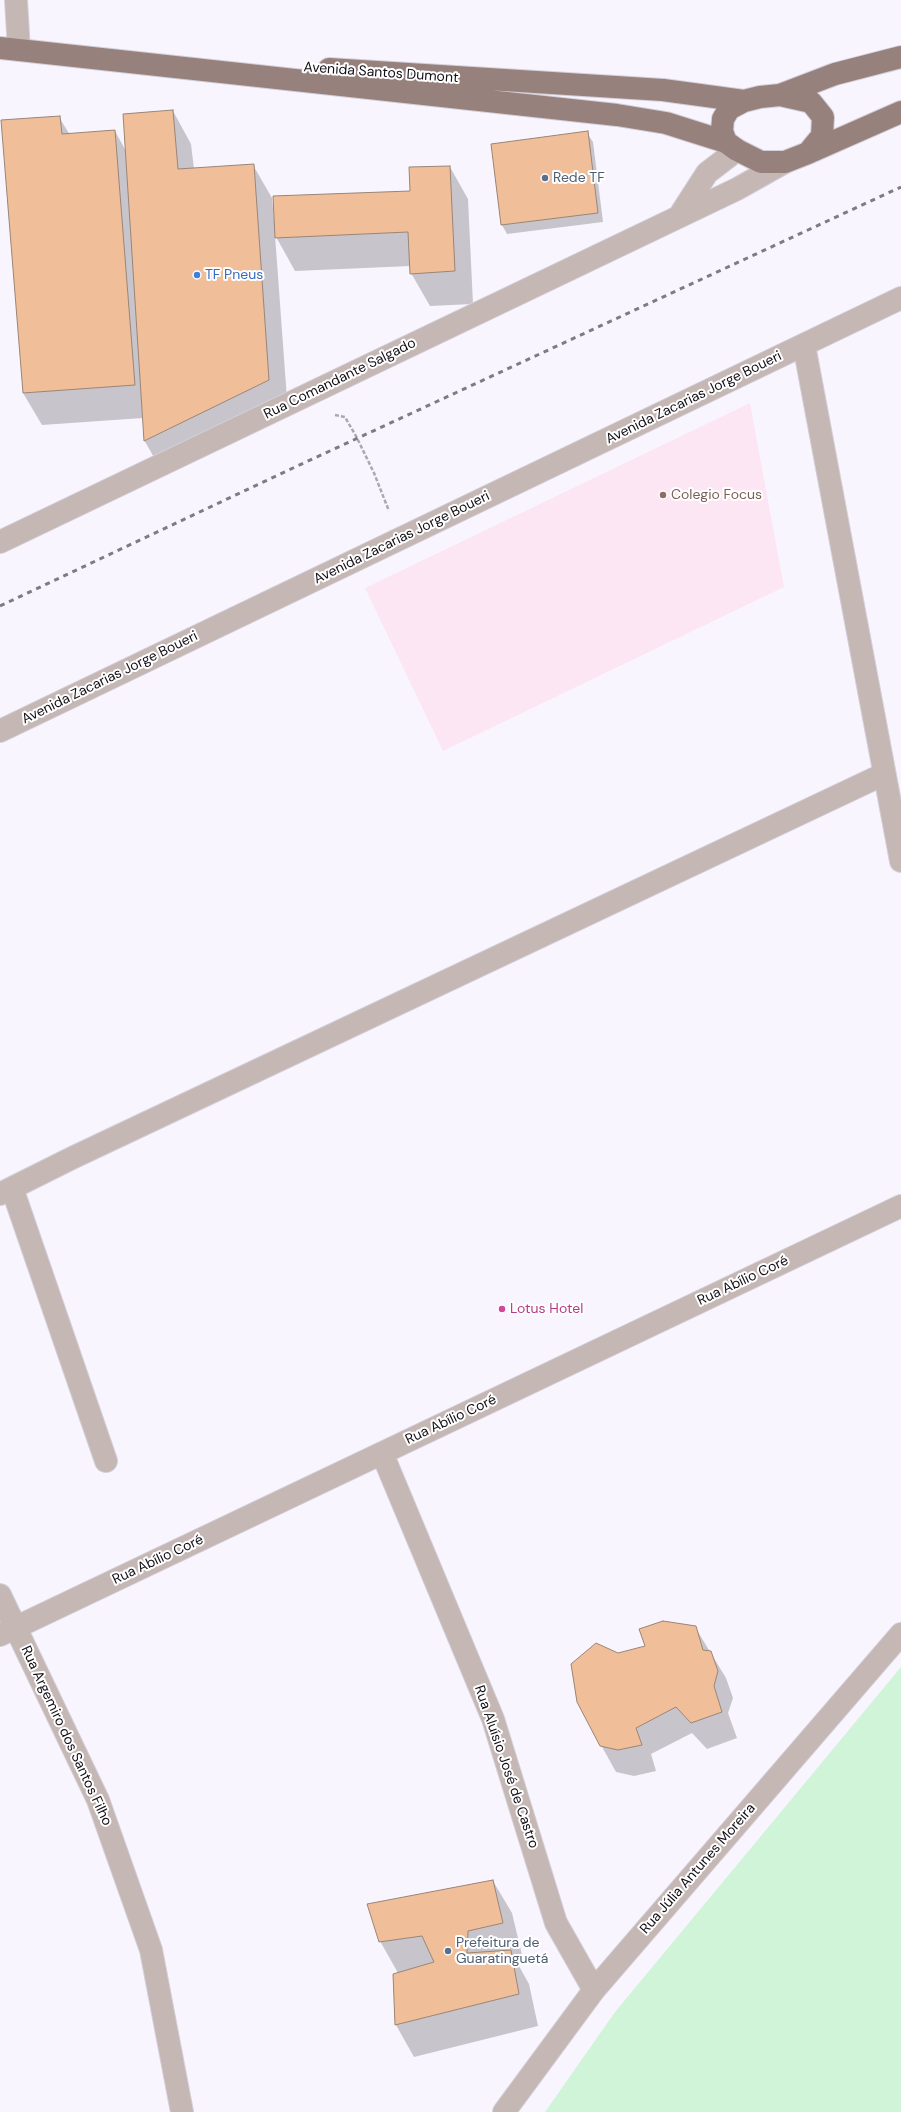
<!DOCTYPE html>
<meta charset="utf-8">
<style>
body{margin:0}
canvas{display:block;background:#f9f5ff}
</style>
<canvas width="901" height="2112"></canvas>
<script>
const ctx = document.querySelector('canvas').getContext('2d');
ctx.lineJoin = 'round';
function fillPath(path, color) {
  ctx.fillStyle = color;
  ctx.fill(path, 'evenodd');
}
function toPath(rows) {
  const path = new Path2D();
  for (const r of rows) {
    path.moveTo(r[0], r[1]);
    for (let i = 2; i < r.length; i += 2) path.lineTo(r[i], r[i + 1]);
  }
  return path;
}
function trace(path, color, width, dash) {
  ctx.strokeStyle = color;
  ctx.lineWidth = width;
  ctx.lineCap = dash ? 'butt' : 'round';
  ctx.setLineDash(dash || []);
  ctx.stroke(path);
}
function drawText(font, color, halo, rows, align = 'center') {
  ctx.font = font + ' "DM Sans",sans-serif';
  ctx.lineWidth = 4;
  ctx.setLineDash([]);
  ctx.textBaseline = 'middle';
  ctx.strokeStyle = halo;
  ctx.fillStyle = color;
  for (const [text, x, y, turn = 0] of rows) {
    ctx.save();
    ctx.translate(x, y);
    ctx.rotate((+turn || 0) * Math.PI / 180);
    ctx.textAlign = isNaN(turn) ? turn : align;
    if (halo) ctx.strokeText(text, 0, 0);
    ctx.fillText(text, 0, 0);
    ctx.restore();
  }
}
fillPath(toPath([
 [750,403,784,587,443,751,365,588]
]), '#fce6f3');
fillPath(toPath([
 [901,1667,901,2112,545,2112,615,2012]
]), '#cff4d8');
fillPath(toPath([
 [173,111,191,144,194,169,253,165,272,198,274,219,411,192,450,167,468,199,473,304,430,306,411,273,411,266,295,271,275,235,288,413,163,473,144,440,143,418,42,425,23,393,59,117,70,135,115,131,126,151],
 [587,133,593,142,603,222,507,234,502,225,492,145],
 [695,1627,726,1678,733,1698,728,1713,737,1738,707,1749,692,1733,651,1754,656,1771,634,1776,616,1772,601,1745,618,1654,646,1647],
 [493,1881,512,1913,522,1955,514,1957,529,1984,538,2026,414,2057,396,2025,398,1973,380,1941]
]), '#0003');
const building = toPath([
 [173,110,178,169,254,164,269,380,144,441,123,114,173,110],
 [60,116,62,134,115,130,135,385,23,393,1,120,60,116],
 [588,131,598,213,501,225,491,144,588,131],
 [450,166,455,271,410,274,408,232,275,238,273,196,410,191,409,167,450,166],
 [663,1621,696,1626,703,1650,711,1651,718,1671,714,1686,722,1712,691,1723,676,1707,636,1728,642,1745,618,1750,600,1746,577,1702,571,1664,596,1643,618,1653,645,1646,639,1629,663,1621],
 [493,1880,503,1923,468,1931,467,1953,511,1950,519,1994,395,2025,393,1974,434,1962,422,1936,379,1942,367,1904,493,1880]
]);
fillPath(building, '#f0bf99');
trace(building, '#998576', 1);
const minor = toPath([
 [16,0,19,50],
 [680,215,707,173,737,150],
 [804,345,901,861],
 [0,542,737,189,785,162],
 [0,731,901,298],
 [12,1188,106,1461],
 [0,1194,72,1158,884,774],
 [382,1453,493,1719,556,1923,594,1990],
 [0,1595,98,1800,151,1950,182,2112],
 [0,1635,901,1206],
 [504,2112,594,1990,901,1634]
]);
const major = toPath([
 [0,48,617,115,666,123,726,142],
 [329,69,663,90,744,101],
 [780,95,835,74,901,57],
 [808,153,822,136,823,117,811,102,780,95,760,97,744,101,729,109,723,119,722,131,726,142,737,150,761,162,785,162,808,153,901,112]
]);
trace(minor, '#d4d0da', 24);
trace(major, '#d4d0da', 24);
trace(toPath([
 [335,415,345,417,357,438,374,473,389,511]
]), '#aca8b1', 2.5, [4, 2]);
trace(minor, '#c4b7b4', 22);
trace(major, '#97817c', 22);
trace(toPath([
 [0,606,293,468,901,187]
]), '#7f7b84', 3, [5, 5]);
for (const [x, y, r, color] of [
 [545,178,4,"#5c6f8a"],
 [197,275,4,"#3f7fe0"],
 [663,495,4,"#8d6e63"],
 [502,1309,4,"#d1479c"],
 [448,1951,4,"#5c6f8a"]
]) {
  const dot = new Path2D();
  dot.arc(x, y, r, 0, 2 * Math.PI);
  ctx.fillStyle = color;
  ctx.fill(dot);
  trace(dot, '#fff', 1.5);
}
drawText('14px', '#120e16', '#fff', [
 ["Avenida Santos Dumont",381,73,4],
 ["Rua Comandante Salgado",340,379,-26],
 ["Avenida Zacarias Jorge Boueri",694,398,-26],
 ["Avenida Zacarias Jorge Boueri",402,538,-26],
 ["Avenida Zacarias Jorge Boueri",110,678,-26],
 ["Rua Abílio Coré",743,1281,-25],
 ["Rua Abílio Coré",451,1420,-25],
 ["Rua Abílio Coré",158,1560,-25],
 ["Rua Argemiro dos Santos Filho",66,1736,65],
 ["Rua Aluísio José de Castro",506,1767,71],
 ["Rua Júlia Antunes Moreira",698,1869,-49]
]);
drawText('14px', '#4e5e75', '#fff', [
 ["Rede TF",553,178],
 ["Prefeitura de",456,1943],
 ["Guaratinguetá",456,1959]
], 'left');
drawText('14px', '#366cbe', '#fff', [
 ["TF Pneus",205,275]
], 'left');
drawText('14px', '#785e54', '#fff', [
 ["Colegio Focus",671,495]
], 'left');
drawText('14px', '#b23c85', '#fff', [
 ["Lotus Hotel",510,1309]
], 'left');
</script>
